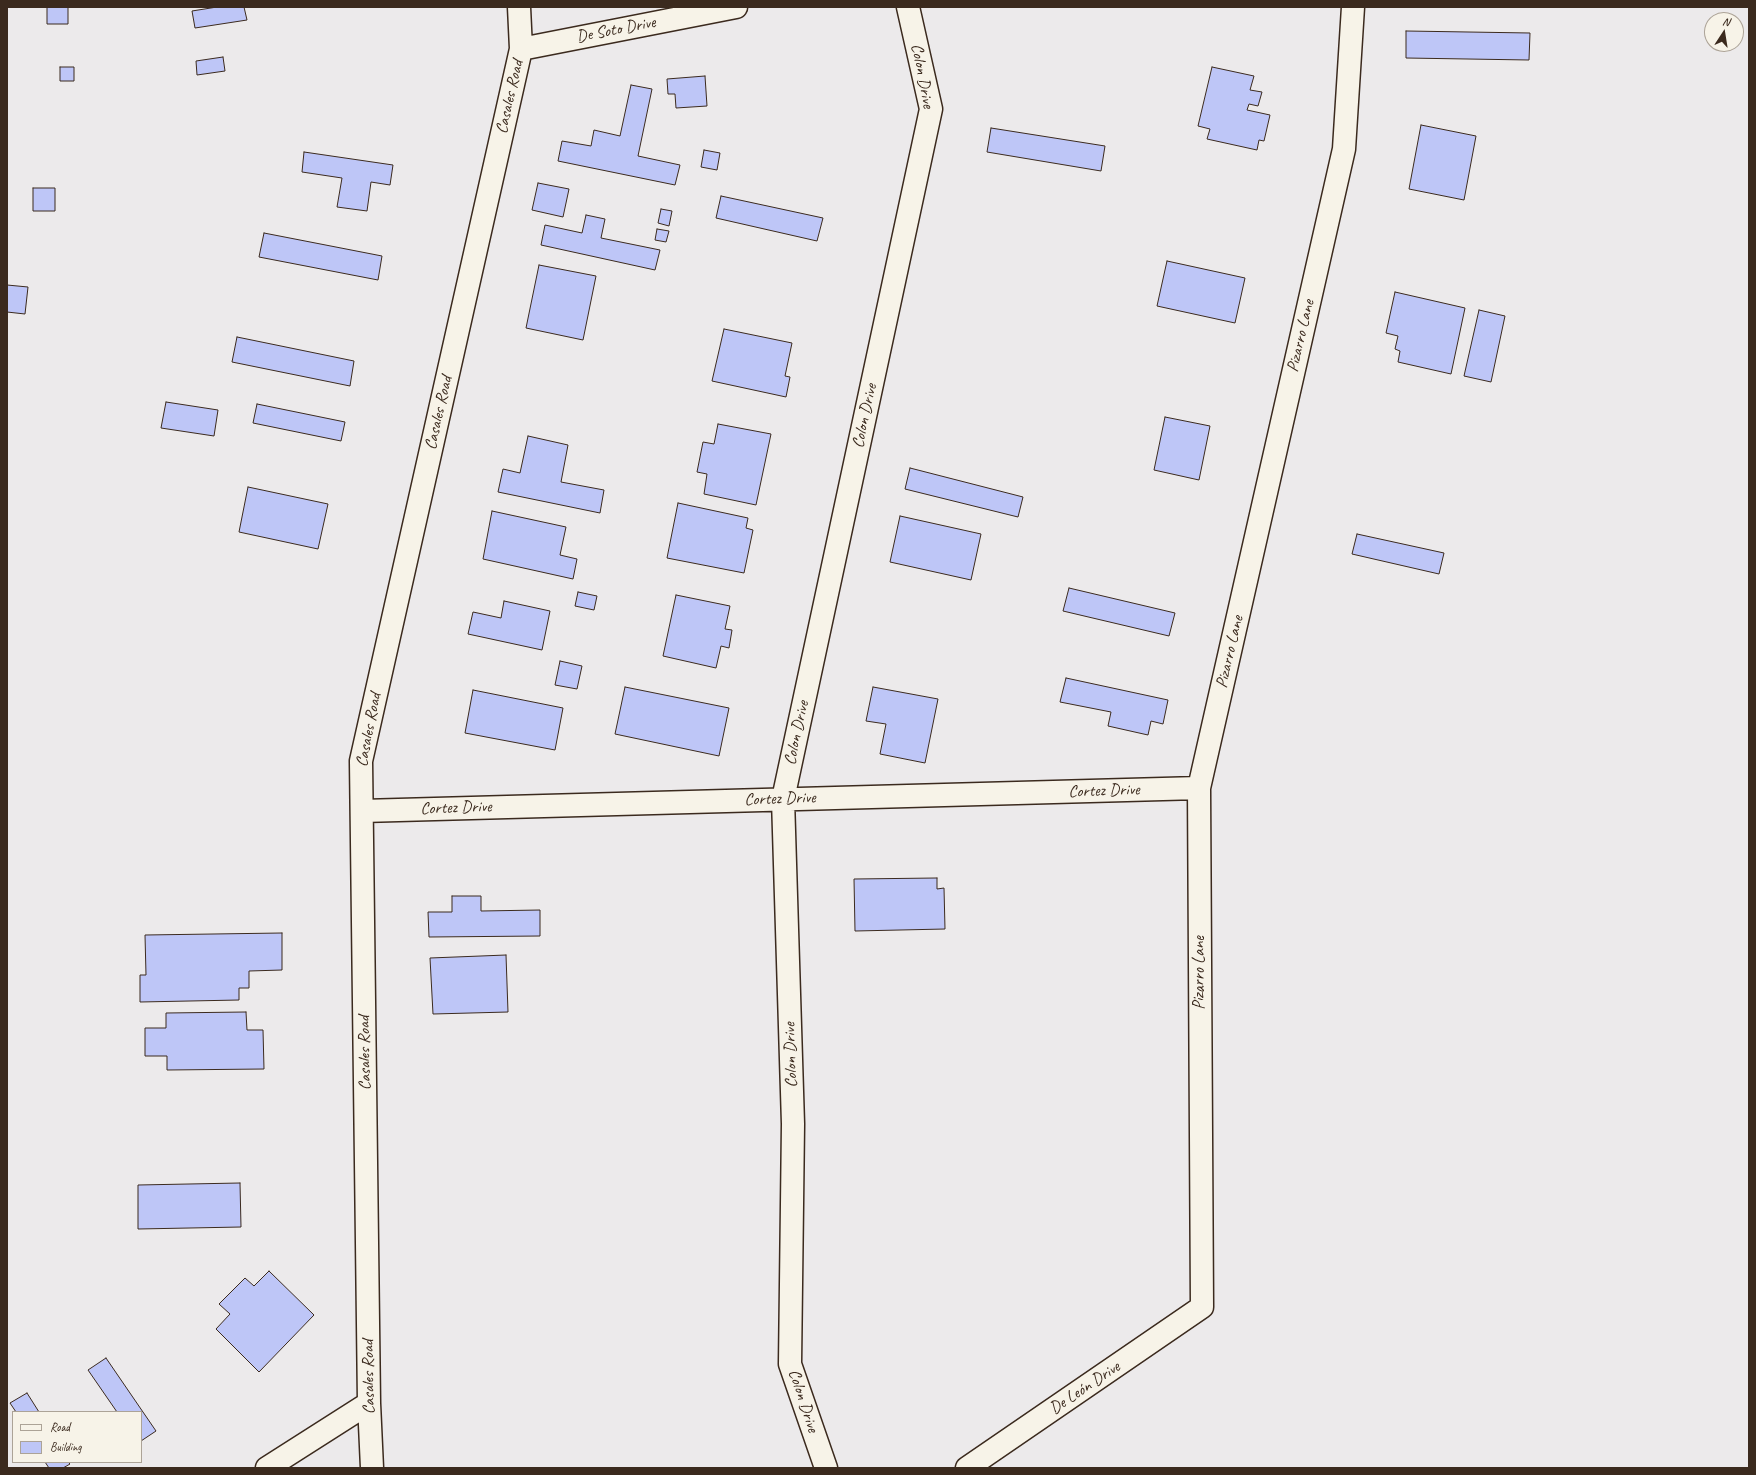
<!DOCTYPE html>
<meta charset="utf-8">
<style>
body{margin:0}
#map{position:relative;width:1756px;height:1475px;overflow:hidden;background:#eceaeb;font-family:Caveat,sans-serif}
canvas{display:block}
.frame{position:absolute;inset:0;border:8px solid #3b2a1e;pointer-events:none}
.legend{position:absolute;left:12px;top:1411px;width:130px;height:52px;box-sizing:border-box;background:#f7f3e8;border:1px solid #aca397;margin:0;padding:5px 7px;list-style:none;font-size:12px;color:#3b2a1e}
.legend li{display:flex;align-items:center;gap:8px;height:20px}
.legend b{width:20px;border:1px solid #aca397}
.north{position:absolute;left:1704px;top:12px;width:40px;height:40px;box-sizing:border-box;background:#f7f3e8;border:1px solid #aca397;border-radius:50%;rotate:12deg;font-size:11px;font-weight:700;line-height:16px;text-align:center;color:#3b2a1e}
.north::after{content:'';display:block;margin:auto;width:14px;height:18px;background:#3b2a1e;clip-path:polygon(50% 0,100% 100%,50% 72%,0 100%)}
</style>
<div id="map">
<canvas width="1756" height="1475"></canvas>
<div class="frame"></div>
<ul class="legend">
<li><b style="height:5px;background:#f7f3e8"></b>Road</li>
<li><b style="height:11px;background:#bec6f7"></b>Building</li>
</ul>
<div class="north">N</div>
</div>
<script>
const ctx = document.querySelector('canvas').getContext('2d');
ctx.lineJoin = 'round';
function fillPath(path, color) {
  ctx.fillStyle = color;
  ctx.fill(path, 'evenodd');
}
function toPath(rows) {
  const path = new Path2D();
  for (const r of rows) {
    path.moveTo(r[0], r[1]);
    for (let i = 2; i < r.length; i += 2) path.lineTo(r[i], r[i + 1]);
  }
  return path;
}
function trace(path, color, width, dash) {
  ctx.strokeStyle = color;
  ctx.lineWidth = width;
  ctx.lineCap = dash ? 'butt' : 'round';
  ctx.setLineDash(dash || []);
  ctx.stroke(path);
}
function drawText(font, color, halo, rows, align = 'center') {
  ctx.font = font + ' Caveat,sans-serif';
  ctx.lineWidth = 4;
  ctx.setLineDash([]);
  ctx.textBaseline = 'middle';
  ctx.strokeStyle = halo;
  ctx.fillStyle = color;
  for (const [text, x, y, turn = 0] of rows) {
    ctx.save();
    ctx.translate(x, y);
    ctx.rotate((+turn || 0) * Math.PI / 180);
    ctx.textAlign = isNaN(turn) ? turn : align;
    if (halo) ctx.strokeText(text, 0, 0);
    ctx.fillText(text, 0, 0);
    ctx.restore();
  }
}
const building = toPath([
 [47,7,68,7,68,24,47,24,47,7],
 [217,7,244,7,247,20,195,28,192,11,217,7],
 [1406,31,1530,33,1529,60,1406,58,1406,31],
 [223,57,225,71,197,75,196,61,223,57],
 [60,67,74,67,74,81,60,81,60,67],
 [1212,67,1254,76,1250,90,1262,92,1258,106,1249,104,1247,110,1270,115,1264,141,1259,140,1257,150,1207,139,1210,129,1198,126,1212,67],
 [705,76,707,106,676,108,675,94,668,94,667,79,705,76],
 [631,85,652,89,638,156,680,165,675,185,558,161,562,141,591,146,594,130,620,136,631,85],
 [1421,125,1476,136,1464,200,1409,189,1421,125],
 [991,128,1105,146,1101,171,987,152,991,128],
 [704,150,720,153,717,170,701,167,704,150],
 [304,152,393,165,390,185,371,182,367,211,337,207,342,178,302,172,304,152],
 [538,183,569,189,563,217,532,210,538,183],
 [33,188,55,188,55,211,33,211,33,188],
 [721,196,823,218,817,241,716,218,721,196],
 [661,209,672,211,669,226,658,223,661,209],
 [586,215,605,219,601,238,660,250,655,270,541,245,545,225,582,233,586,215],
 [657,229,669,231,666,242,655,240,657,229],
 [264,233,382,256,378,280,259,257,264,233],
 [1167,261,1245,278,1235,323,1157,306,1167,261],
 [539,265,596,276,583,340,526,328,539,265],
 [7,285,28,287,25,314,7,312,7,285],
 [1395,292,1465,308,1451,374,1398,362,1400,351,1395,349,1398,336,1386,333,1395,292],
 [1479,310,1505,316,1491,382,1464,376,1479,310],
 [724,329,792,343,785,376,790,377,786,397,712,381,724,329],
 [237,337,354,361,350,386,232,362,237,337],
 [166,402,218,410,214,436,161,428,166,402],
 [257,404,345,422,341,441,253,423,257,404],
 [1165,417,1210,426,1199,480,1154,470,1165,417],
 [718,424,771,434,756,505,704,494,707,474,697,472,703,442,714,444,718,424],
 [528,436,568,445,561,482,604,490,600,513,498,492,503,469,520,473,528,436],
 [910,468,1023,497,1018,517,905,489,910,468],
 [248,487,328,504,318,549,239,532,248,487],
 [678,503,748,518,746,528,753,530,744,573,667,558,678,503],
 [492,511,566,527,560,555,577,559,573,579,483,559,492,511],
 [900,516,981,534,971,580,890,562,900,516],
 [1357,534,1444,553,1439,574,1352,554,1357,534],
 [1069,588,1175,613,1169,636,1063,611,1069,588],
 [578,592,597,596,594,610,575,606,578,592],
 [676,595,730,606,725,629,732,630,729,648,721,646,716,668,663,656,676,595],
 [504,601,550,611,542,650,468,634,473,612,501,618,504,601],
 [560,661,582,666,577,689,555,685,560,661],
 [1066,678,1168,700,1163,724,1151,721,1148,735,1108,726,1111,712,1060,702,1066,678],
 [625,687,729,708,719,756,615,734,625,687],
 [873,687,938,699,925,763,880,754,886,724,866,721,873,687],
 [473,690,563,708,555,750,465,733,473,690],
 [937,878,937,889,944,888,945,929,855,931,854,879,937,878],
 [452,896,481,896,481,911,540,910,540,936,429,937,428,912,452,912,452,896],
 [282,933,282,970,249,971,249,988,239,988,239,1000,140,1002,140,975,146,975,145,935,282,933],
 [506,955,508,1012,433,1014,430,958,506,955],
 [246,1012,247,1030,263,1030,264,1069,167,1070,167,1056,145,1056,145,1028,166,1028,166,1013,246,1012],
 [240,1183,241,1227,138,1229,138,1185,240,1183],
 [269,1271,314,1315,259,1372,216,1329,230,1314,219,1304,245,1278,254,1286,269,1271],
 [106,1358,156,1431,141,1441,141,1412,117,1412,88,1370,106,1358],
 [27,1393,39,1412,16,1412,10,1403,27,1393],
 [45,1462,68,1462,70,1464,63,1468,49,1468,45,1462]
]);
fillPath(building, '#bec6f7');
trace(building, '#3b2a1e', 1);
const minor = toPath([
 [521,49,736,7],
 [362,811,1199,788],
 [267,1468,369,1403],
 [372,1468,369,1403,361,761,521,49,519,7],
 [826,1468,790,1364,793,1124,783,799,931,109,908,7],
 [967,1468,1202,1307,1199,788,1344,149,1353,7]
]);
trace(minor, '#3b2a1e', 25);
trace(minor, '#f7f3e8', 22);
drawText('17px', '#3b2a1e', '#f7f3e8', [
 ["De Soto Drive",616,30,-11],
 ["Colon Drive",922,76,79],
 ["Casales Road",510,97,-77],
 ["Pizarro Lane",1301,336,-77],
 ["Casales Road",439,413,-77],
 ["Colon Drive",865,416,-78],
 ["Pizarro Lane",1230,652,-77],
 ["Casales Road",369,730,-79],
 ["Colon Drive",797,733,-78],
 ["Cortez Drive",1104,791,-2],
 ["Cortez Drive",780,799,-2],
 ["Cortez Drive",456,808,-2],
 ["Pizarro Lane",1200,973,-90],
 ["Casales Road",365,1053,-91],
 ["Colon Drive",791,1055,-92],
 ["Casales Road",369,1377,-91],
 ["De León Drive",1085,1388,-34],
 ["Colon Drive",803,1401,72]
]);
</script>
